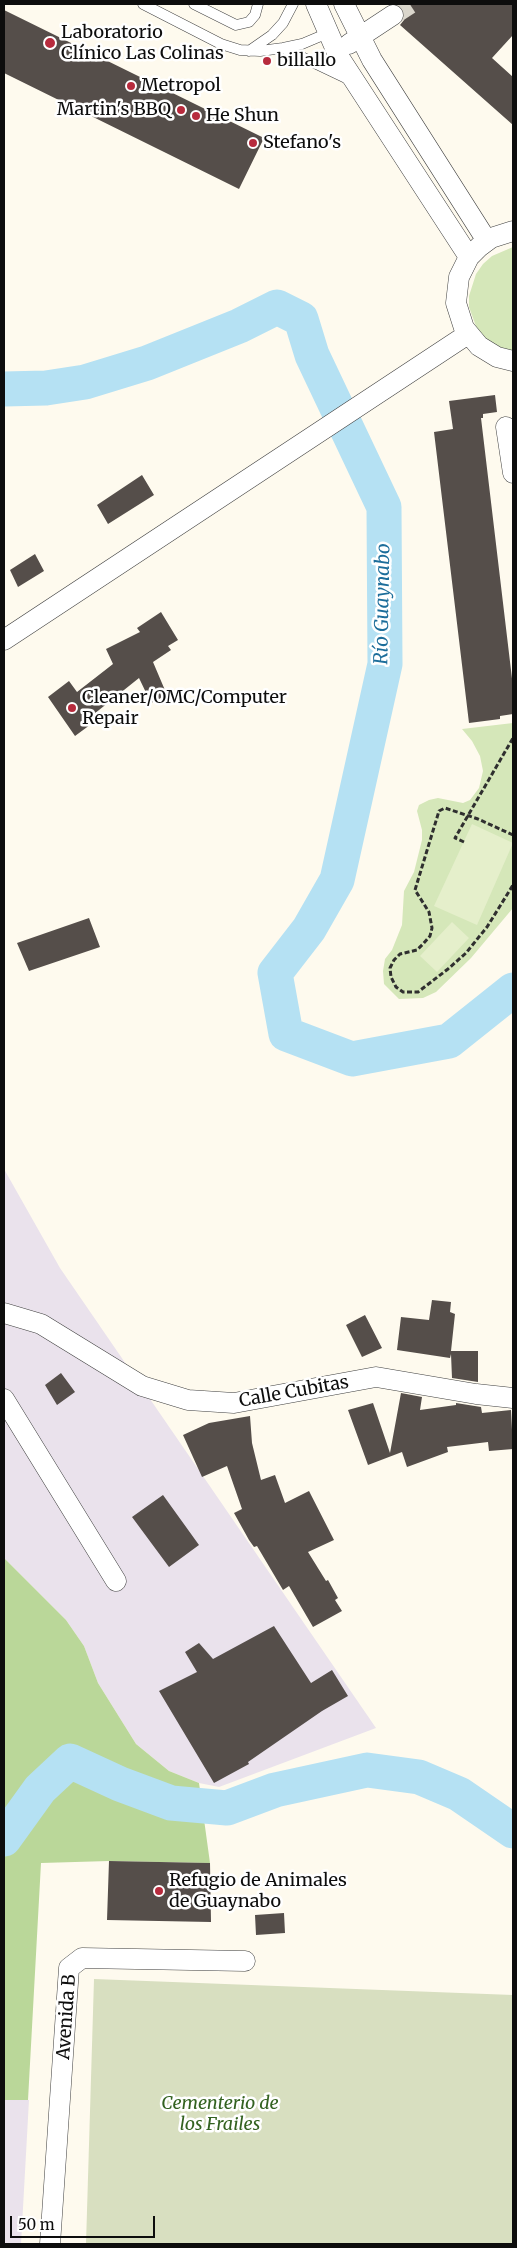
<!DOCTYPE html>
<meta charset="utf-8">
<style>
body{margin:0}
#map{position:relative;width:517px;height:2248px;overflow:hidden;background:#fefaee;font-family:Merriweather,serif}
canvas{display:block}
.frame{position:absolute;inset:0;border:5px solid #0d0d0d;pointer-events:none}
.scale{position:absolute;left:10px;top:2216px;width:145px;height:22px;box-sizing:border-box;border:2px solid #0d0d0d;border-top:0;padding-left:6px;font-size:15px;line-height:18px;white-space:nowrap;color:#0d0d0d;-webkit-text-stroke:4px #fff;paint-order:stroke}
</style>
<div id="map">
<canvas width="517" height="2248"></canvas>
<div class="frame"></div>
<div class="scale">50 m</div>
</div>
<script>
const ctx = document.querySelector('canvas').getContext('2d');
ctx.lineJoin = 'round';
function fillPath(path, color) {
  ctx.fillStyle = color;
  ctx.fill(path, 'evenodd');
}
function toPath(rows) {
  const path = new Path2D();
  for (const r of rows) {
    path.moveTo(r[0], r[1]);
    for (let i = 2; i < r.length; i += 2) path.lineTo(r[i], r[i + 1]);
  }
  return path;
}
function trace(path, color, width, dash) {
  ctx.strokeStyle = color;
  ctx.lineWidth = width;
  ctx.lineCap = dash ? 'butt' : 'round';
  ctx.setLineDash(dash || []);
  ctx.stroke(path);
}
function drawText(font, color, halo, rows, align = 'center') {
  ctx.font = font + ' Merriweather,serif';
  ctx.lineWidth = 5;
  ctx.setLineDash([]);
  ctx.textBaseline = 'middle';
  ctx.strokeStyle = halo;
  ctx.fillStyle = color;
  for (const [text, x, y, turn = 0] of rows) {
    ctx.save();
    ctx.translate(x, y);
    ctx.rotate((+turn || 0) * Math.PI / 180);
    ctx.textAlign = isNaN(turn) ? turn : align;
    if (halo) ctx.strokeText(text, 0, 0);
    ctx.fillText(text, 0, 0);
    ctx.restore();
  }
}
fillPath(toPath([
 [4,1169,60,1268,376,1728,219,1787,199,1783,169,1771,136,1744,98,1683,84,1646,66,1620,4,1558],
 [4,2100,29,2100,21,2244,4,2244]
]), '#eae2ec');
fillPath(toPath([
 [513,247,513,352,504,350,485,338,477,329,469,307,469,296,476,274,483,264,492,256],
 [513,723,513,908,471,958,436,992,423,998,399,999,384,984,383,971,385,959,392,950,402,925,404,891,414,872,422,840,422,830,417,811,419,805,429,800,438,798,463,803,470,800,479,788,483,771,480,756,472,741,462,729]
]), '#d5e7b9');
fillPath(toPath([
 [4,1558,66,1620,84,1646,98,1683,136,1744,169,1771,199,1783,210,1863,109,1861,41,1863,28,2100,4,2100]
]), '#bad799');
fillPath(toPath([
 [94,1979,513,1995,513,2244,86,2244]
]), '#d8dfc0');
fillPath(toPath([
 [472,824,513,843,477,925,434,906],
 [452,922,469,938,437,972,420,956]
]), '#e5efcb');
trace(toPath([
 [4,389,46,388,85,382,147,363,239,326,277,307,301,319,312,355,384,507,385,664,337,880,309,929,275,973,286,1034,352,1059,449,1041,513,990],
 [4,1839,40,1789,70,1761,120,1784,171,1803,227,1808,275,1790,367,1770,419,1777,459,1794,513,1831]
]), '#b5e1f3', 35);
fillPath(toPath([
 [396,4,513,4,513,35,492,58,513,77,513,125,400,25,404,20,405,14,403,8],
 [4,10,264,138,239,189,4,73],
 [495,395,497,412,483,414,483,418,481,418,513,687,513,714,500,716,500,719,469,723,434,432,453,429,449,401],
 [142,475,154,495,108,524,97,505],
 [35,554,44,571,18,587,10,570],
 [161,612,178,640,168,646,171,650,153,662,167,695,151,703,139,678,94,714,98,719,75,736,48,697,69,681,77,692,113,664,106,649,140,632,137,628],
 [89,918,100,947,29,971,17,943],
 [432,1300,451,1302,450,1312,455,1314,451,1351,478,1351,478,1382,452,1378,451,1354,450,1358,397,1350,401,1317,429,1320],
 [365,1315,382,1348,362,1357,346,1325],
 [61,1373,75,1392,57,1405,45,1385],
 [401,1393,422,1397,420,1410,456,1405,456,1403,481,1407,482,1413,511,1410,513,1449,489,1451,488,1442,447,1447,448,1452,407,1467,402,1452,368,1465,348,1410,373,1403,390,1453],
 [250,1416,252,1443,261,1480,275,1475,285,1503,309,1491,334,1540,308,1552,326,1581,328,1580,338,1598,335,1600,342,1611,313,1627,289,1586,283,1590,257,1546,254,1547,249,1540,234,1513,242,1509,227,1466,202,1477,183,1435,209,1423],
 [163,1495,199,1545,169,1567,132,1517],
 [274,1626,311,1683,332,1670,348,1696,322,1711,248,1762,249,1764,214,1783,159,1691,197,1672,185,1652,199,1643,213,1659],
 [109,1861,210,1863,211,1922,107,1920],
 [284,1913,285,1933,256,1935,255,1915]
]), '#554e4a');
trace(toPath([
 [393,15,410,4]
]), '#dad6cc', 20, [20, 10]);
const service = toPath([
 [143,4,221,44,240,50,260,51,283,48,302,44,328,33],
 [194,4,236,25,249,22,255,15,258,4],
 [283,48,348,79],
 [249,51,272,35,283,23,293,4]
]);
const minor = toPath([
 [316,4,339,57,469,257],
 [344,4,372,60,487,241],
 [349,44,393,15],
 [513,231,491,238,479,247,469,257,459,277,456,303,464,328,479,346,497,357,513,361],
 [506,427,513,473],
 [4,640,468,334],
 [4,1313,41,1324,142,1386,188,1400,234,1403,376,1377,476,1394,513,1398],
 [4,1399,116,1581],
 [50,2244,69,1968,82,1958,245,1961]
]);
trace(service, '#404040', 11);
trace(minor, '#404040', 21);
trace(toPath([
 [513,835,478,819,445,808,439,811,415,890,429,912,432,928,430,936,423,944,417,950,400,954,394,960,390,968,391,977,396,987,403,992,418,992,448,969,466,953,487,927,513,885],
 [464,842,455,838,513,738]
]), '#2f2f2f', 3, [5, 2.5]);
trace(service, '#fff', 10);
trace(minor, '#fff', 20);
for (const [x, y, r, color] of [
 [50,43,6,"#b72b3d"],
 [267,61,5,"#b72b3d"],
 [131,86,5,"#b72b3d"],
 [181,110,5,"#b72b3d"],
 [196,116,5,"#b72b3d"],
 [253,143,5,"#b72b3d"],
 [72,708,5,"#b72b3d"],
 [159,1891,5,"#b72b3d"]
]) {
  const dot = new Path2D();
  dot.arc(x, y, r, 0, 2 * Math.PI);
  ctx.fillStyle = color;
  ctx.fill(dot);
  trace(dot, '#fff', 2);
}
drawText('18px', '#0d0d0d', '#fff', [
 ["Laboratorio",61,33],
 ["Clínico Las Colinas",61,54],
 ["billallo",277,61],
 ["Metropol",141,86],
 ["Martin's BBQ",171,110,"right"],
 ["He Shun",206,116],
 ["Stefano's",263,143],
 ["Cleaner/OMC/Computer",82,698],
 ["Repair",82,719],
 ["Refugio de Animales",169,1881],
 ["de Guaynabo",169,1902]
], 'left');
drawText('18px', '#0d0d0d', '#fff', [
 ["Calle Cubitas",294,1392,-10],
 ["Avenida B",67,2017,-86]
]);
drawText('italic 18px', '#336220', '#fff', [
 ["Cementerio de",220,2104],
 ["los Frailes",220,2125]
]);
drawText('italic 19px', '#1c6d9a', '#fff', [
 ["Río Guaynabo",383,604,-89]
]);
</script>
